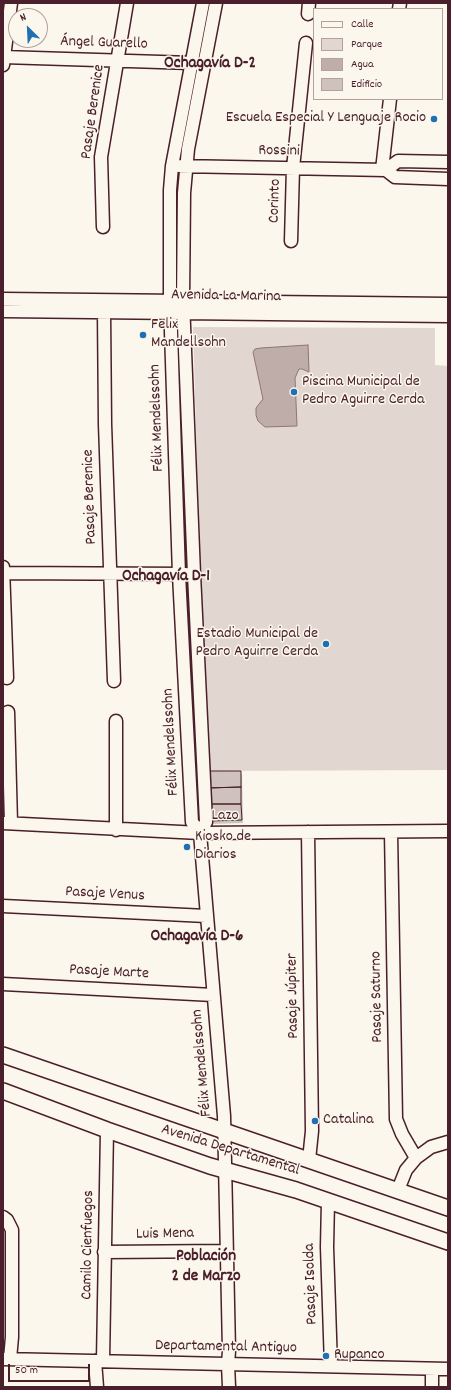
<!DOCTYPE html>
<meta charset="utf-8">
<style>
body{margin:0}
#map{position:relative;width:451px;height:1390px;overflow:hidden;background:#fbf7ec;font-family:Dekko,sans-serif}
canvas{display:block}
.frame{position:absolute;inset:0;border:4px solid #4a1f2b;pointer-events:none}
.legend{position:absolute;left:313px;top:8px;width:130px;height:92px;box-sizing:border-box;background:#fbf7ec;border:1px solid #b4a19f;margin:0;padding:5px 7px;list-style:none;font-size:12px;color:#4a1f2b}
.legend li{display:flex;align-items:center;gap:8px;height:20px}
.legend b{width:20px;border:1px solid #b4a19f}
.north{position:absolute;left:8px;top:8px;width:40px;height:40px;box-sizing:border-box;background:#fbf7ec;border:1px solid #b4a19f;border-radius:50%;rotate:336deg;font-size:11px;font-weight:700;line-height:16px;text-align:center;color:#4a1f2b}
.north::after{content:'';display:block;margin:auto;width:14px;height:18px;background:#1f6fb2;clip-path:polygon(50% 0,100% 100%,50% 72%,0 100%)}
.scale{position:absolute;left:8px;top:1364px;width:82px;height:18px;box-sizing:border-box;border:2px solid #4a1f2b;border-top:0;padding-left:5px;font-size:12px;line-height:14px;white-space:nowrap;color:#4a1f2b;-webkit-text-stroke:3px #fbf7ec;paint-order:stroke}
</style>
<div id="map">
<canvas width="451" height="1390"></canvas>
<div class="frame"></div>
<ul class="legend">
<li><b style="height:5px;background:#fbf7ec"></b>Calle</li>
<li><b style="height:11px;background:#e2d7d0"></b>Parque</li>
<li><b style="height:11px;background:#bfadaa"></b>Agua</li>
<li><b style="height:11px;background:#cfc2bc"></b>Edificio</li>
</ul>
<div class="north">N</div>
<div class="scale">50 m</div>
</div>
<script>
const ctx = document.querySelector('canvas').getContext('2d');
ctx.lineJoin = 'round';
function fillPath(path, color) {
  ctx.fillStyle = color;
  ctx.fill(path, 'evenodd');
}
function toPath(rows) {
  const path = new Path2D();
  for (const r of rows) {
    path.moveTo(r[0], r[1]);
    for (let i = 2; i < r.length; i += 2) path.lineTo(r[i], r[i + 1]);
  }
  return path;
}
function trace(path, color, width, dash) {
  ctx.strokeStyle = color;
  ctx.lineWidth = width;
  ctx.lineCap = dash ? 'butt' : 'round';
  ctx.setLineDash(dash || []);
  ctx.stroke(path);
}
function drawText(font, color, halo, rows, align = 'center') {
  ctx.font = font + ' Dekko,sans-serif';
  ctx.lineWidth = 3;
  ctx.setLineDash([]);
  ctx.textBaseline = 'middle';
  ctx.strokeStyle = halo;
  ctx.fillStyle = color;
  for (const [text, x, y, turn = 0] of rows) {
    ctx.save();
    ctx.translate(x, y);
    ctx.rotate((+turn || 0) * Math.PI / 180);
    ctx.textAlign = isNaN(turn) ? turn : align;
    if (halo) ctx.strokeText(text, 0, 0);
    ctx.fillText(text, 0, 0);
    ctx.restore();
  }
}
fillPath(toPath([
 [193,327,435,328,435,365,448,366,448,770,206,771]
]), '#e2d7d0');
const water = toPath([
 [308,345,309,372,302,369,299,369,295,378,297,426,265,427,258,421,256,415,256,408,263,399,253,352,255,349,261,348,308,345]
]);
fillPath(water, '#bfadaa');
trace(water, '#907477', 1);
fillPath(toPath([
 [240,772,242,775,243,823,210,824,209,821]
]), '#0003');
const building = toPath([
 [206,771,241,771,241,787,207,788,206,771],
 [241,787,241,804,207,804,207,788,241,787],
 [207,804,241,804,242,820,208,821,207,804]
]);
fillPath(building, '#cfc2bc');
trace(building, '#4a1f2b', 1);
const minor = toPath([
 [203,3,172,166,170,190,170,301,179,575,192,822,200,833,224,1116,229,1351,228,1364,229,1387],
 [399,9,400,3],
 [308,14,309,3],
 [3,57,192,63,199,64],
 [3,65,11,3],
 [179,166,386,170,395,177,448,179],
 [382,170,390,99],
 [386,170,398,161,448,162],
 [103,227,101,157,127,3],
 [291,241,293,168,306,43],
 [3,299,448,304],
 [3,311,448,316],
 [104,312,105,424,114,681],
 [3,567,7,678],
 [3,573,186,574],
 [8,712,11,823],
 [116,721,116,830],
 [3,823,200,833,448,831],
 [308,832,312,1131,309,1160],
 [391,832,396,1119,402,1134,416,1158],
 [200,833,206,822,194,574,183,301,184,193,188,149,216,3],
 [3,906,206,916],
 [3,984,213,995],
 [398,1190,406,1170,416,1158,431,1147,448,1142],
 [328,1201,327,1247,331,1366],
 [3,1217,7,1220,12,1230,12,1337,10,1359],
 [104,1252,226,1251],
 [3,1359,448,1369],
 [95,1361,97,1387],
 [103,1361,107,1130],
 [432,1387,432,1369]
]);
const major = toPath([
 [3,1055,448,1208],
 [3,1091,107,1130,210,1166,296,1190,448,1242]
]);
trace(minor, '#4a1f2b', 15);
trace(major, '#4a1f2b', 18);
trace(minor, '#fbf7ec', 12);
trace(major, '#fbf7ec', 15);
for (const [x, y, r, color] of [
 [434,119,4,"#1f6fb2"],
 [143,335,4,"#1f6fb2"],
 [294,392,4,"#1f6fb2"],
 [326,644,4,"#1f6fb2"],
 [187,847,4,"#1f6fb2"],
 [315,1121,4,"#1f6fb2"],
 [326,1356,4,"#1f6fb2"]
]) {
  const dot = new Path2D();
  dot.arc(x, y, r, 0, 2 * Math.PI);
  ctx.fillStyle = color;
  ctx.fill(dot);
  trace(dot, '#fbf7ec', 1.5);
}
drawText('16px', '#4a1f2b', '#fbf7ec', [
 ["Ángel Guarello",104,44,2],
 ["Pasaje Berenice",94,112,-82],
 ["Rossini",279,152,1],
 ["Corinto",276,201,-88],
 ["Avenida La Marina",226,297,1],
 ["Félix Mendelssohn",158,418,-92],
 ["Pasaje Berenice",91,497,-92],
 ["Félix Mendelssohn",172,742,-93],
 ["Lazo",225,817],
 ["Pasaje Venus",105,895,3],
 ["Pasaje Marte",109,973,3],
 ["Pasaje Júpiter",294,996,-91],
 ["Pasaje Saturno",378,997,-91],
 ["Félix Mendelssohn",203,1063,-95],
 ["Avenida Departamental",230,1151,17],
 ["Luis Mena",165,1235,-1],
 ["Camilo Cienfuegos",89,1245,-89],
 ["Pasaje Isolda",312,1284,-92],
 ["Departamental Antiguo",226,1348,1]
]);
drawText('16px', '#4a1f2b', '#fbf7ec', [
 ["Escuela Especial Y Lenguaje Rocio",426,119,"right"],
 ["Felix",151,326],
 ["Mandellsohn",151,344],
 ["Piscina Municipal de",302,383],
 ["Pedro Aguirre Cerda",302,401],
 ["Estadio Municipal de",318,635,"right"],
 ["Pedro Aguirre Cerda",318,653,"right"],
 ["Kiosko de",195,838],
 ["Diarios",195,856],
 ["Catalina",323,1121],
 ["Rupanco",334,1356]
], 'left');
drawText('bold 17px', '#4a1f2b', '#fbf7ec', [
 ["Ochagavía D-2",210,65],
 ["Ochagavía D-1",166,578],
 ["Ochagavía D-6",197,938],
 ["Población",206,1258],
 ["2 de Marzo",206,1278]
]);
</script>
